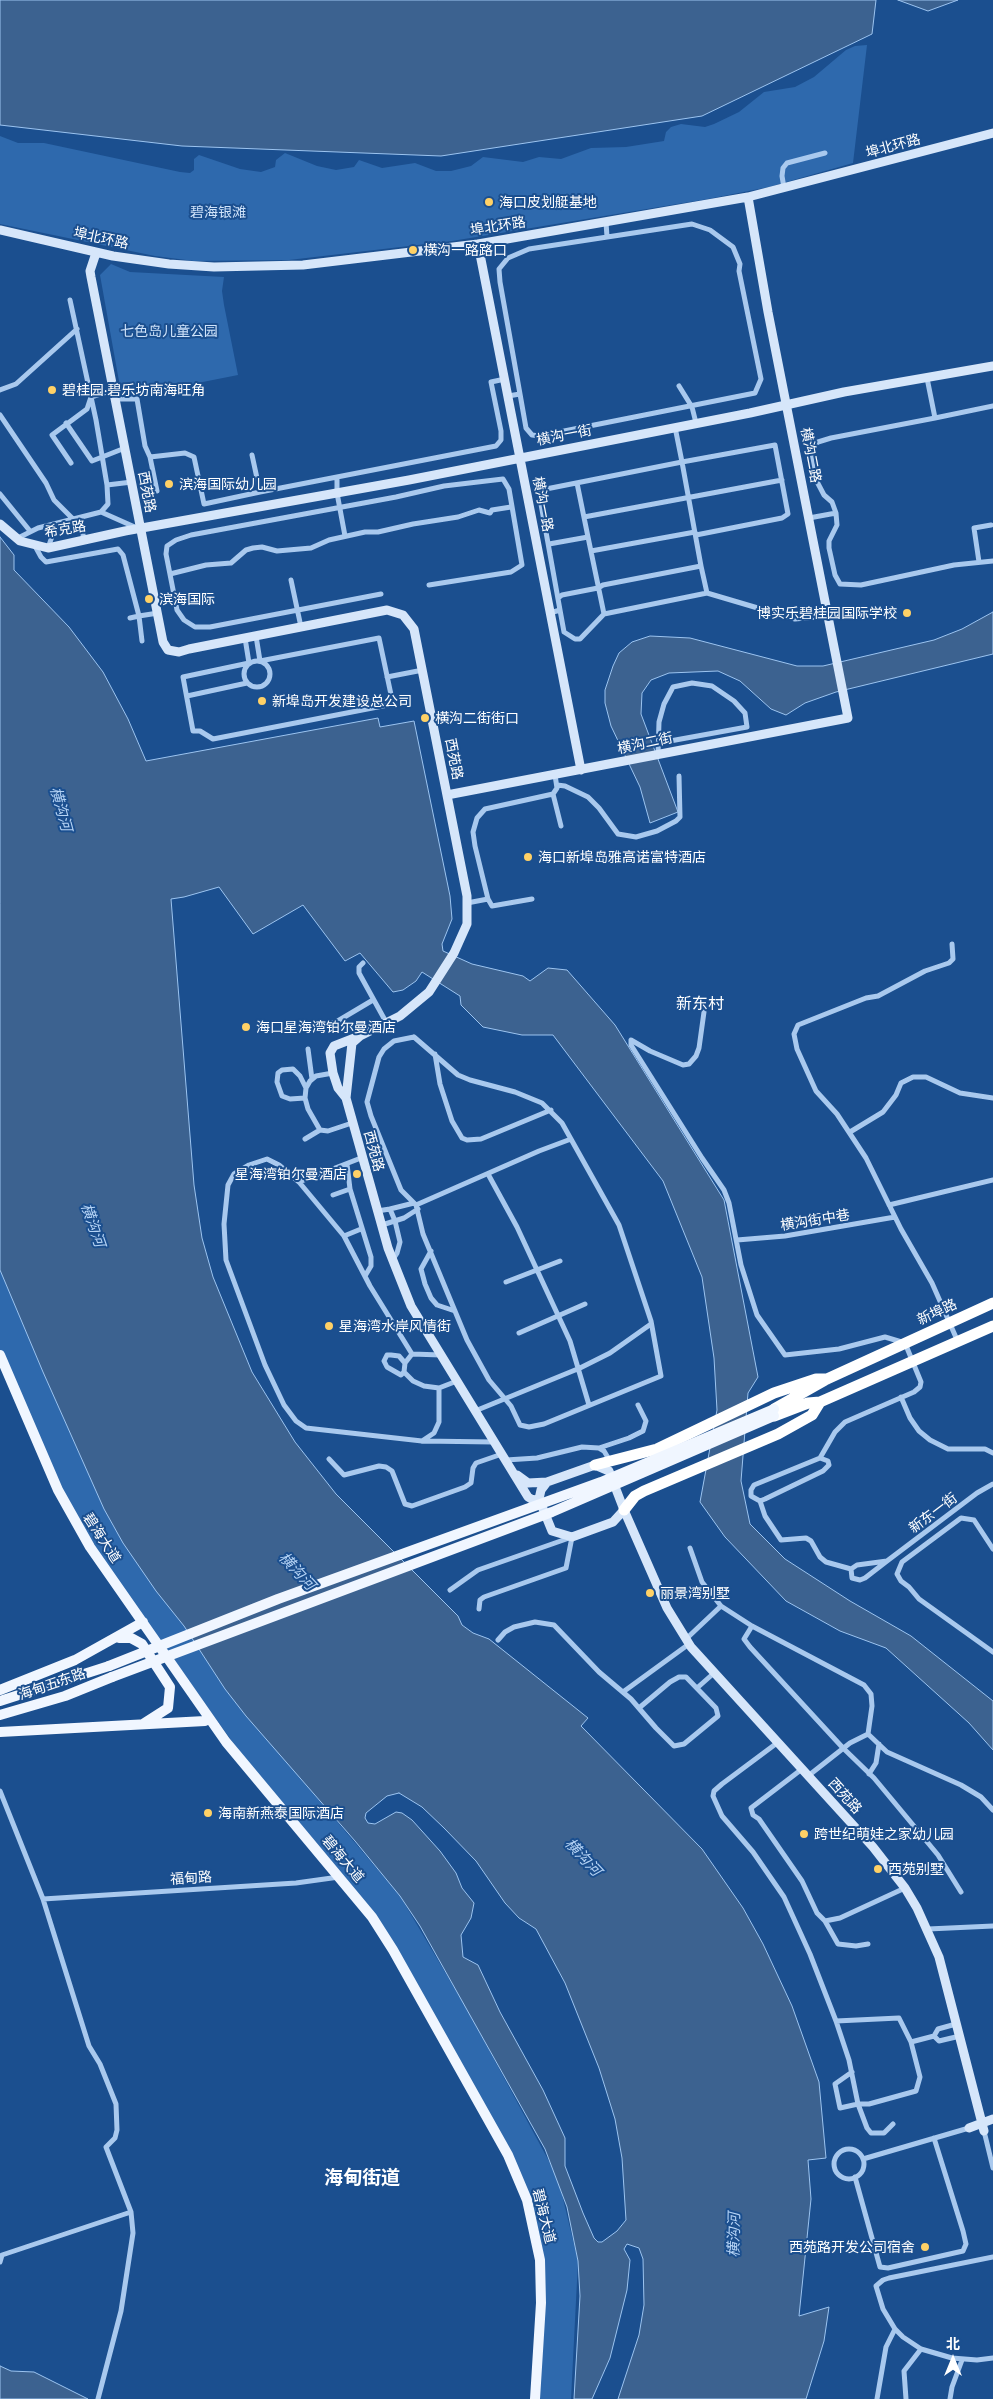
<!DOCTYPE html>
<meta charset="utf-8">
<style>
body{margin:0}
#map{position:relative;width:993px;height:2399px;overflow:hidden;background:#1b4f8f;font-family:"Exo 2","Noto Sans SC",sans-serif}
canvas{display:block}
.north{position:absolute;left:928px;top:2334px;width:50px;height:50px;-webkit-text-stroke:4px #1b4f8f;paint-order:stroke;rotate:0deg;font-size:14px;font-weight:700;line-height:20px;text-align:center;color:#fff}
.north::after{content:'';display:block;margin:auto;width:18px;height:22px;background:#fff;clip-path:polygon(50% 0,100% 100%,50% 72%,0 100%)}
</style>
<div id="map">
<canvas width="993" height="2399"></canvas>
<div class="north">北</div>
</div>
<script>
const ctx = document.querySelector('canvas').getContext('2d');
ctx.lineJoin = 'round';
function fillPath(path, color) {
  ctx.fillStyle = color;
  ctx.fill(path, 'evenodd');
}
function toPath(rows) {
  const path = new Path2D();
  for (const r of rows) {
    if (r.length === 3) {
      path.moveTo(r[0] + r[2], r[1]);
      path.arc(r[0], r[1], r[2], 0, 2 * Math.PI);
      continue;
    }
    path.moveTo(r[0], r[1]);
    for (let i = 2; i < r.length; i += 2) path.lineTo(r[i], r[i + 1]);
  }
  return path;
}
function trace(path, color, width, dash) {
  ctx.strokeStyle = color;
  ctx.lineWidth = width;
  ctx.lineCap = dash ? 'butt' : 'round';
  ctx.setLineDash(dash || []);
  ctx.stroke(path);
}
function drawText(font, color, halo, rows, align = 'center') {
  ctx.font = font + ' "Exo 2","Noto Sans SC",sans-serif';
  ctx.lineWidth = 4;
  ctx.setLineDash([]);
  ctx.textBaseline = 'middle';
  ctx.strokeStyle = halo;
  ctx.fillStyle = color;
  for (const [text, x, y, turn = 0] of rows) {
    ctx.save();
    ctx.translate(x, y);
    ctx.rotate((+turn || 0) * Math.PI / 180);
    ctx.textAlign = isNaN(turn) ? turn : align;
    if (halo) ctx.strokeText(text, 0, 0);
    ctx.fillText(text, 0, 0);
    ctx.restore();
  }
}
fillPath(toPath([
 [867,45,853,163,769,187,708,199,452,241,289,260,194,261,155,256,0,224,0,136,18,143,44,143,180,172,190,173,194,170,194,159,199,155,240,169,261,172,275,167,276,160,285,153,317,166,336,170,354,167,359,160,382,168,415,163,436,171,451,171,471,166,483,157,523,162,539,157,561,159,591,148,626,147,664,141,666,132,671,127,681,124,705,127,714,124,739,112,764,92,795,87,814,77,846,50,855,46],
 [111,264,130,272,224,277,222,291,224,305,238,375,122,398,100,275],
 [0,1266,80,1455,113,1526,184,1626,225,1689,400,1896,468,2011,558,2178,578,2261,571,2399,533,2399,541,2279,521,2183,361,1902,259,1779,75,1522,0,1354]
]), '#2e69ad');
const water = toPath([
 [0,0,876,0,872,34,702,116,441,156,182,146,0,125,0,0],
 [898,0,958,0,928,11,898,0],
 [0,537,14,555,14,570,69,627,103,672,128,719,146,761,378,718,380,727,414,721,450,896,452,919,442,944,443,951,472,964,523,976,530,981,548,968,567,970,615,1025,724,1200,758,1377,748,1393,741,1481,750,1524,785,1559,850,1601,911,1636,993,1701,993,1750,969,1723,886,1648,840,1631,786,1601,725,1537,700,1502,717,1410,714,1358,702,1277,663,1181,553,1035,522,1035,483,1027,461,1005,460,996,422,972,416,981,403,990,393,992,360,953,345,961,303,905,253,934,219,887,184,897,171,899,194,1185,202,1238,213,1277,252,1372,295,1442,336,1494,458,1616,462,1625,473,1633,489,1639,588,1718,581,1726,702,1849,743,1908,763,1944,792,2006,819,2082,826,2158,808,2160,811,2199,799,2316,829,2307,824,2341,806,2399,618,2399,639,2335,644,2305,643,2259,639,2248,627,2244,624,2249,630,2260,627,2290,610,2358,592,2399,574,2399,580,2296,578,2261,567,2207,545,2149,420,1926,400,1896,355,1841,246,1716,225,1689,184,1626,156,1591,123,1543,104,1509,43,1372,0,1270,0,537],
 [399,1793,422,1807,444,1828,476,1861,505,1903,519,1918,536,1929,565,1983,599,2068,615,2119,622,2158,626,2220,617,2231,602,2242,598,2242,594,2238,583,2213,565,2166,565,2138,543,2090,500,2012,478,1965,463,1957,461,1935,471,1918,474,1903,462,1888,456,1873,440,1851,412,1820,402,1813,396,1812,375,1824,368,1823,365,1818,366,1813,387,1796,399,1793],
 [993,612,993,654,836,692,805,703,786,715,771,709,740,681,718,671,669,673,651,680,642,693,641,714,678,812,650,823,640,787,611,726,605,703,605,690,613,666,619,653,632,642,650,636,690,638,797,666,823,666,934,640,962,629,993,612],
 [0,2366,11,2371,34,2372,88,2399,0,2399,0,2366]
]);
fillPath(water, '#3c6290');
trace(water, '#9cc4f0', 1);
trace(toPath([
 [784,188,782,176,783,168,787,163,825,153],
 [606,222,607,237],
 [70,300,96,420,107,485,132,482],
 [927,378,935,418,993,406],
 [679,386,692,407,696,423],
 [0,390,16,384,77,329],
 [508,396,520,394,500,282,499,269,508,258,529,249,692,224,710,230,733,247,740,264,739,271,761,379,755,393,539,436,532,435,526,428,520,394],
 [115,399,137,399,145,446,150,457,185,453,194,457,204,504,260,492,252,455],
 [0,415,46,483,54,500,73,519],
 [66,423,92,461,125,448],
 [150,457,157,491],
 [71,463,52,435,87,409,91,397,113,390],
 [337,477,337,493,345,536],
 [577,483,588,537],
 [260,492,496,446,501,440,501,431,491,382,505,379],
 [0,494,30,531],
 [101,512,137,528],
 [836,513,832,502,824,495,814,476,811,454,813,446,818,442,831,438,935,418],
 [584,517,782,480],
 [80,518,84,540],
 [809,518,836,513,837,525,829,541,829,548,835,575,840,584,861,585,954,565,993,561],
 [16,539,38,528,101,512,108,504,107,485],
 [549,544,588,537,604,614],
 [35,546,41,557,46,562,118,549,123,555,139,616,158,613],
 [48,548,56,525],
 [591,551,695,532],
 [979,562,974,528,991,525],
 [701,566,707,593],
 [170,574,206,565,231,563,246,550,253,548,262,547,277,551,311,548,329,540,365,532,378,532,413,524,458,517,479,510,490,513,492,510,511,507],
 [291,580,301,627],
 [381,594,210,627,195,627,184,620,177,610,166,554,167,546,176,540,191,535,396,497,444,486,503,479,509,489,522,565,511,572,429,585],
 [558,598,562,595,598,588,603,585,701,566,682,462,775,445,788,514,782,518,696,535],
 [560,610,539,493,541,490,682,462,675,427],
 [550,613,560,610,564,632,575,639,580,639,604,614,707,593,795,619,828,616],
 [130,618,139,616,142,641],
 [245,638,249,663,183,677,193,731,200,731,213,739,393,704,379,638,260,661,256,636],
 [257,674,13],
 [387,677,423,670],
 [187,696,247,683],
 [658,755,659,722,664,704,673,687,692,683,712,686,734,701,745,713,747,727,659,743],
 [557,785,565,786,588,797,599,808,618,834,636,837,657,831,676,821,680,817,679,776],
 [553,794,561,826],
 [488,899,492,906,532,899],
 [467,903,488,899,475,846,473,832,477,818,485,809,553,794,557,788,555,775],
 [952,944,953,959,949,963,925,971,878,996,866,998,798,1025,794,1034,797,1049,816,1091,837,1114,866,1158,901,1229,932,1283,958,1342],
 [363,963,359,967,359,973,386,1022],
 [704,1012,699,1048,696,1056,689,1064,683,1065,650,1051,631,1040,631,1045,702,1158,724,1190,729,1203,741,1265,757,1315,785,1355,839,1349,885,1337,905,1343,921,1382,920,1387,914,1392,845,1422,835,1432,820,1458,754,1485,751,1490,751,1496,760,1501,765,1499,823,1471,829,1465,828,1461,820,1458],
 [306,1023,312,1027,318,1027,336,1022,373,1000],
 [414,1037,458,1075,470,1080,515,1092,542,1103,562,1123,619,1225,651,1321,661,1376,544,1424,529,1427,520,1425,511,1406,489,1380,467,1340,423,1234,416,1205,401,1190,371,1116,367,1102,379,1057,384,1049,394,1041,414,1037],
 [308,1049,312,1079],
 [435,1054,440,1084,452,1121,462,1138,467,1140,481,1139,551,1110],
 [333,1073,316,1076,310,1081,306,1088,305,1098,308,1109,320,1130,328,1131,352,1123],
 [305,1098,290,1099,282,1096,277,1082,278,1073,282,1070,293,1069,300,1076,306,1088],
 [850,1132,883,1112,896,1095,901,1083,913,1077,926,1077,960,1093,993,1098],
 [305,1139,320,1130],
 [361,1158,299,1182,279,1165,267,1159,249,1165,234,1174,228,1185,224,1224,226,1260,265,1365,284,1405,296,1421,306,1428,422,1441,494,1442],
 [347,1164,350,1189,371,1257,371,1266,365,1276],
 [488,1174,517,1227,570,1341,589,1405],
 [299,1182,344,1236,370,1286,412,1354,441,1355],
 [333,1195,350,1189],
 [416,1205,539,1151,571,1139],
 [889,1205,993,1180],
 [390,1209,414,1203],
 [377,1211,390,1209,395,1221,400,1242,397,1253,393,1259],
 [382,1225,404,1218,418,1209],
 [344,1236,361,1229],
 [737,1240,785,1236,895,1217],
 [431,1251,421,1269,425,1284,431,1298,437,1305,455,1311],
 [506,1282,560,1261],
 [519,1333,585,1304],
 [405,1363,404,1372,401,1375,387,1367,384,1361,387,1355,391,1355,399,1356,405,1363,412,1354],
 [404,1372,413,1381,424,1386,439,1388,457,1381],
 [901,1397,910,1418,919,1431,930,1440,948,1449,985,1449,993,1453],
 [475,1411,580,1368,610,1353,651,1324],
 [422,1441,434,1433,439,1422,439,1388],
 [599,1448,629,1438,643,1431,646,1421,638,1405],
 [329,1459,344,1475,379,1466,386,1467,392,1471,405,1504,412,1506,465,1487,471,1483,473,1468,476,1463,502,1454],
 [506,1460,537,1458,582,1447,599,1448,604,1451,610,1461],
 [760,1501,765,1516,781,1540,806,1538,811,1541,820,1557,826,1562,851,1569],
 [690,1548,702,1582,721,1606,752,1626,864,1685,871,1694,872,1706,868,1734,850,1743,808,1776],
 [993,1549,974,1520,961,1518,902,1562,897,1574,901,1581,909,1587,919,1599,993,1652],
 [887,1561,857,1565,851,1569,852,1578,860,1580,865,1578,887,1561,977,1493,993,1484],
 [450,1590,478,1570,572,1537],
 [479,1609,480,1600,484,1597,566,1568,572,1537],
 [752,1626,744,1639,750,1647,843,1748,874,1778,938,1855,961,1892],
 [686,1639,721,1606],
 [498,1640,505,1632,514,1627,535,1622,554,1625,599,1672,631,1699,656,1728,674,1746,684,1744,718,1716,716,1708,686,1677,679,1677,670,1682,639,1708],
 [697,1688,714,1673],
 [623,1692,689,1644],
 [868,1734,887,1752,961,1785,981,1797,993,1810],
 [777,1743,722,1784,714,1791,713,1796,722,1816,753,1852,784,1897,810,1954,836,2021],
 [802,1769,751,1808,753,1815,759,1819,802,1881,817,1913,825,1921,840,1918,905,1888],
 [869,1774,876,1763,879,1744],
 [0,1791,43,1899,89,2046,100,2064,116,2104,117,2130,115,2138,106,2147,131,2212,133,2233,121,2311,98,2399],
 [43,1899,296,1883,339,1877],
 [825,1921,838,1944,856,1946,868,1944],
 [928,1929,993,1926],
 [934,2036,938,2029,956,2024],
 [911,2042,899,2018,836,2021,849,2060,858,2104,869,2104,916,2091,920,2077,911,2042,934,2036,939,2041,960,2036],
 [852,2072,835,2084,840,2108,858,2104,867,2128,871,2133,884,2133,893,2124],
 [984,2131,993,2168],
 [849,2164,15],
 [863,2159,969,2128],
 [855,2177,880,2267,888,2268,963,2251,966,2244,963,2231,934,2138],
 [993,2257,889,2278,883,2280,876,2286,883,2309,895,2329,903,2337,921,2349,952,2358,977,2360,993,2358],
 [0,2262,2,2255,131,2212],
 [877,2399,886,2347,895,2329],
 [906,2399,904,2371,921,2349],
 [950,2399,952,2387,962,2360]
]), '#a9c9ee', 5);
trace(toPath([
 [0,230,113,256,169,264,214,267,303,265,478,244,748,197,993,133],
 [478,244,581,770],
 [96,253,90,271,91,277,163,642,168,650,179,652,189,649,387,610,403,615,414,629,467,896,467,924,454,953,429,992,400,1016,360,1036,352,1043,346,1098,388,1248,411,1306,528,1497,533,1500,539,1499],
 [0,524,20,541,48,548,125,531,409,480,750,413,844,392,993,366],
 [447,795,848,718,768,312,748,197],
 [346,1098,338,1088,333,1073,330,1053,334,1046,357,1037],
 [595,1465,609,1471,624,1510,613,1522,572,1537,552,1531,539,1499,541,1490,547,1482,595,1465],
 [517,1475,528,1483,547,1482],
 [624,1510,667,1608,691,1647,873,1847,905,1888,917,1908,939,1957,984,2131],
 [969,2128,993,2119]
]), '#d6e6fa', 9);
trace(toPath([
 [0,1355,58,1490,90,1547,226,1742,372,1917,393,1950,508,2155,527,2200,540,2260,541,2303,535,2399],
 [119,1638,131,1638,142,1644,170,1687,168,1708,143,1724],
 [0,1690,75,1660,143,1622],
 [0,1701,109,1666],
 [0,1715,65,1696,112,1677],
 [0,1732,205,1721]
]), '#f0f6ff', 10);
trace(toPath([
 [774,1409,827,1379,993,1303],
 [774,1416,808,1403,820,1402,993,1326],
 [595,1465,657,1449,774,1393,816,1379,827,1379],
 [624,1510,635,1496,644,1491,778,1434,812,1415,820,1402]
]), '#fff', 11);
trace(toPath([
 [109,1666,278,1599,601,1482,774,1409],
 [112,1677,552,1512,774,1416]
]), '#f0f6ff', 10);
for (const [x, y, r, color] of [
 [489,202,5,"#ffd166"],
 [413,250,5,"#ffd166"],
 [52,390,5,"#ffd166"],
 [169,484,5,"#ffd166"],
 [149,599,5,"#ffd166"],
 [907,613,5,"#ffd166"],
 [262,701,5,"#ffd166"],
 [425,718,5,"#ffd166"],
 [528,857,5,"#ffd166"],
 [246,1027,5,"#ffd166"],
 [357,1174,5,"#ffd166"],
 [329,1326,5,"#ffd166"],
 [650,1593,5,"#ffd166"],
 [208,1813,5,"#ffd166"],
 [804,1834,5,"#ffd166"],
 [878,1869,5,"#ffd166"],
 [925,2247,5,"#ffd166"]
]) {
  const dot = new Path2D();
  dot.arc(x, y, r, 0, 2 * Math.PI);
  ctx.fillStyle = color;
  ctx.fill(dot);
  trace(dot, '#1b4f8f', 2);
}
drawText('14px', '#fff', '#1b4f8f', [
 ["埠北环路",893,146,-15],
 ["埠北环路",498,226,-9],
 ["埠北环路",101,238,12],
 ["横沟一街",564,435,-11],
 ["横沟二路",811,455,79],
 ["西苑路",147,492,79],
 ["横沟一路",543,504,79],
 ["希克路",65,529,-9],
 ["横沟二街",645,743,-12],
 ["西苑路",454,759,79],
 ["西苑路",374,1151,75],
 ["横沟街中巷",815,1220,-9],
 ["新埠路",937,1312,-25],
 ["新东一街",933,1513,-37],
 ["碧海大道",102,1538,57],
 ["海甸五东路",52,1684,-19],
 ["西苑路",845,1796,48],
 ["碧海大道",343,1859,50],
 ["福甸路",191,1878,-4],
 ["碧海大道",544,2216,76]
]);
drawText('14px', '#fff', '#1b4f8f', [
 ["海口皮划艇基地",499,202],
 ["横沟一路路口",423,250],
 ["碧桂园·碧乐坊南海旺角",62,390],
 ["滨海国际幼儿园",179,484],
 ["滨海国际",159,599],
 ["博实乐碧桂园国际学校",897,613,"right"],
 ["新埠岛开发建设总公司",272,701],
 ["横沟二街街口",435,718],
 ["海口新埠岛雅高诺富特酒店",538,857],
 ["海口星海湾铂尔曼酒店",256,1027],
 ["星海湾铂尔曼酒店",347,1174,"right"],
 ["星海湾水岸风情街",339,1326],
 ["丽景湾别墅",660,1593],
 ["海南新燕泰国际酒店",218,1813],
 ["跨世纪萌娃之家幼儿园",814,1834],
 ["西苑别墅",888,1869],
 ["西苑路开发公司宿舍",915,2247,"right"]
], 'left');
drawText('14px', '#cfe3fa', '#1b4f8f', [
 ["碧海银滩",218,212],
 ["七色岛儿童公园",169,331]
]);
drawText('italic 15px', '#b5d3f5', '#1b4f8f', [
 ["横沟河",61,809,75],
 ["横沟河",93,1225,71],
 ["横沟河",297,1571,47],
 ["横沟河",583,1857,47],
 ["横沟河",734,2235,-89]
]);
drawText('16px', '#fff', '#1b4f8f', [
 ["新东村",700,1004]
]);
drawText('bold 19px', '#fff', '#1b4f8f', [
 ["海甸街道",362,2178]
]);
</script>
